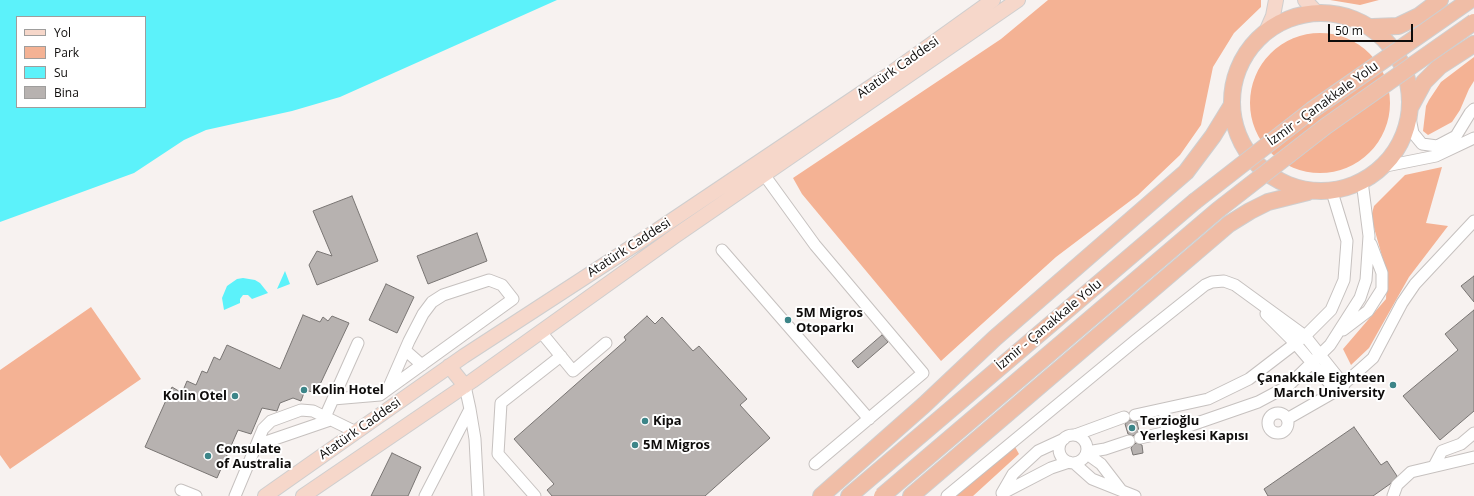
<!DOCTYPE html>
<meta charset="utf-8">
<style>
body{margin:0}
#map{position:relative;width:1474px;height:496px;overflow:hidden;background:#f7f2f0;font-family:"Open Sans",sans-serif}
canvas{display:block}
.legend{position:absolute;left:16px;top:16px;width:130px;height:92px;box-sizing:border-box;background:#fff;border:1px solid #9f9e9d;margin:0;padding:5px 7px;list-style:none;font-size:12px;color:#0e0c0b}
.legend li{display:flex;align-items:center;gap:8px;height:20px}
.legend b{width:20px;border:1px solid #9f9e9d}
.scale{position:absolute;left:1328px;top:24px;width:85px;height:18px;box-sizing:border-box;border:2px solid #0e0c0b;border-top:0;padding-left:5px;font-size:12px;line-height:14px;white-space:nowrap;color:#0e0c0b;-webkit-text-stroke:3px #fff;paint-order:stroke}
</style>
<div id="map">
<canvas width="1474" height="496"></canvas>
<ul class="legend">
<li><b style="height:5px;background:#f6d7ca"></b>Yol</li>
<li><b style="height:11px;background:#f4b294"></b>Park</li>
<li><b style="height:11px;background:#5cf2fa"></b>Su</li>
<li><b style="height:11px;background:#b7b2b0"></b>Bina</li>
</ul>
<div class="scale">50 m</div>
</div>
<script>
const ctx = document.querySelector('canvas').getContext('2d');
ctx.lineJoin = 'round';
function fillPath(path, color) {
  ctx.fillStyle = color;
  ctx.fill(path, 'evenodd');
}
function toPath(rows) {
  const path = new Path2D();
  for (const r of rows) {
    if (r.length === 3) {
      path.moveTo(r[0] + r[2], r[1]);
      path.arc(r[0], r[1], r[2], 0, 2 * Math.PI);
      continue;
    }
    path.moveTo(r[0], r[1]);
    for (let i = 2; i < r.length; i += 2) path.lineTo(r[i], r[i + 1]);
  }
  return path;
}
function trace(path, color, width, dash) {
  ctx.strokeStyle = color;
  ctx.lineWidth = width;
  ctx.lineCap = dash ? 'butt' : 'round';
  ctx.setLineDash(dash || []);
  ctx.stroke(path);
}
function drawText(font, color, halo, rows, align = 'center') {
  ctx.font = font + ' "Open Sans",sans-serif';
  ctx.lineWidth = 4;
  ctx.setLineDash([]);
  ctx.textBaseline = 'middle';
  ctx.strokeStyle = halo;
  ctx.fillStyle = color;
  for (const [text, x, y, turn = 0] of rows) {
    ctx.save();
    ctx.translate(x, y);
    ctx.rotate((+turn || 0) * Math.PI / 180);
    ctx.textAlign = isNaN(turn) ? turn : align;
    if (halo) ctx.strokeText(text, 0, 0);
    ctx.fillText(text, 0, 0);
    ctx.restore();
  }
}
fillPath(toPath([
 [1048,0,1261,0,1261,7,1234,33,1213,67,1201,125,1180,155,1138,195,1056,257,941,361,802,194,793,178,1001,39],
 [1330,0,1379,0,1360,5],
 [1320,103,70],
 [1474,57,1474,81,1469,89,1460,110,1452,122,1428,135,1423,131,1426,106,1429,100,1441,82],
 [1442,167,1426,223,1448,226,1409,277,1369,348,1351,365,1343,349,1386,299,1387,274,1371,217,1374,206,1405,175],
 [91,307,141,379,10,469,0,455,0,370],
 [1014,445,1019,454,973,496,952,496]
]), '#f4b294');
fillPath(toPath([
 [0,0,557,0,340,97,292,111,206,130,184,140,134,173,0,222],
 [17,17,145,17,145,107,17,107],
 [285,271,290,284,277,289],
 [243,278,255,280,260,283,268,293,252,299,248,295,243,295,240,299,240,303,224,310,222,298,227,286,237,279]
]), '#5cf2fa');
const building = toPath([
 [352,196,378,261,317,285,309,265,317,251,332,256,313,211,352,196],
 [477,233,487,261,428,284,417,256,477,233],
 [1474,276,1474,302,1461,286,1474,276],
 [386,284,414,297,397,333,369,320,386,284],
 [1474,310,1474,411,1440,440,1403,396,1458,350,1445,334,1474,310],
 [303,315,320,322,323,317,328,321,332,316,349,323,316,393,305,390,301,401,293,398,280,403,277,411,262,408,251,434,238,430,217,478,145,447,172,387,182,393,187,381,196,385,202,371,207,373,214,357,220,360,227,345,280,369,303,315],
 [647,316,655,324,662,317,693,351,699,346,747,399,740,405,770,438,705,496,552,496,547,490,554,484,514,439,626,340,624,337,647,316],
 [882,335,888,342,858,368,852,361,882,335],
 [1130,420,1137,422,1139,431,1133,436,1128,434,1125,424,1130,420],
 [1354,427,1381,465,1387,461,1397,476,1390,484,1373,496,1268,496,1264,489,1354,427],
 [1136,443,1142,445,1143,453,1133,455,1131,448,1136,443],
 [392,453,421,467,408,496,371,496,392,453]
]);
fillPath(building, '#b7b2b0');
trace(building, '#797573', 1);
const minor = toPath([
 [1410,118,1413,133,1422,144,1437,146,1456,136,1470,113,1474,109],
 [1386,166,1436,156,1474,138],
 [765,176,815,245,923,373,815,464],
 [722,250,869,419],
 [1266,314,1295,343,1336,391],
 [1343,330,1368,311,1382,289,1382,273,1371,244],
 [541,332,573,371,606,343],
 [405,350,422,365],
 [333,399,380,395,513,299,502,285,489,280,443,295,432,302,423,314,409,341,388,389],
 [470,409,475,439,478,496],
 [1164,410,1167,432],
 [1278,423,10],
 [1135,415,1208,399,1249,379,1305,336,1331,310,1344,280,1347,241,1332,192],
 [325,417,358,343],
 [1287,419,1336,391,1373,358,1402,303,1415,284,1474,221],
 [1075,435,1124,417],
 [1073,449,14],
 [1140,438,1177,430,1258,402,1288,386,1330,345,1360,298,1366,280,1369,236,1362,181],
 [257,445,330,420],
 [1087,452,1105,449,1129,441],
 [1087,454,1101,464,1121,490],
 [1074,463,1092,479,1135,496],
 [1434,466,1442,451,1461,444,1474,433],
 [181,490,196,496],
 [1002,493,1013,474,1038,451,1064,439],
 [1003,493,1051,468,1069,462],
 [235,496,263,429,271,421,301,410,313,411,356,432],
 [425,496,470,409,465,386],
 [535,496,498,454,501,403,561,356],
 [947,496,1136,340,1205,285,1212,282,1224,281,1235,285,1305,336,1344,385],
 [1393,496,1397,485,1411,472,1474,457]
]);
const major = toPath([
 [1305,0,1317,13],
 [1266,32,1273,16,1276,0],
 [449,366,465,386],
 [265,496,464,356,653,233,887,76,993,0],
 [303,496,472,381,675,236,1018,0]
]);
const highway = toPath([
 [1321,102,89],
 [1373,27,1398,26,1419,16,1440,0],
 [1411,106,1424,82,1440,66,1474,44],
 [821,496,924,405,995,338,1186,172,1213,136,1232,105],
 [849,496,1194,202],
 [911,496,1229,224,1250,211,1268,202,1308,192]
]);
trace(minor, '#c6c1bf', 13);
trace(major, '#cfcece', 16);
trace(highway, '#cfcece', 18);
trace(minor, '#fff', 11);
trace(major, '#f6d7ca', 14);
trace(highway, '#f0bda6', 16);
const highwayBridge = toPath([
 [1194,202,1312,110,1470,0],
 [882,496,1218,210,1326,126,1474,22]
]);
trace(highwayBridge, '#cfcece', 18, []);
trace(highwayBridge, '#f0bda6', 16);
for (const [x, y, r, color] of [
 [788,320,4,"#3c8588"],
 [1393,385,4,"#3c8588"],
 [304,390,4,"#3c8588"],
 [235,396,4,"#3c8588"],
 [645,421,4,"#3c8588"],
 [1132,428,4,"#3c8588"],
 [635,445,4,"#3c8588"],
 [208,456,4,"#3c8588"]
]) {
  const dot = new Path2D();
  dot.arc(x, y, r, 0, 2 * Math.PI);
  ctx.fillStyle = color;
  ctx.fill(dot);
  trace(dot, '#fff', 1.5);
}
drawText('13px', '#0e0c0b', '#fff', [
 ["Atatürk Caddesi",898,68,-35],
 ["İzmir - Çanakkale Yolu",1323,104,-36],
 ["Atatürk Caddesi",629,248,-33],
 ["İzmir - Çanakkale Yolu",1049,325,-40],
 ["Atatürk Caddesi",360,429,-35]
]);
drawText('bold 13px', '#0e0c0b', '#fff', [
 ["5M Migros",796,313],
 ["Otoparkı",796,328],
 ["Çanakkale Eighteen",1385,378,"right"],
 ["March University",1385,393,"right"],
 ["Kolin Hotel",312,390],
 ["Kolin Otel",227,396,"right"],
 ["Kipa",653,421],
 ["Terzioğlu",1140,421],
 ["Yerleşkesi Kapısı",1140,436],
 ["5M Migros",643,445],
 ["Consulate",216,449],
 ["of Australia",216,464]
], 'left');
</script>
